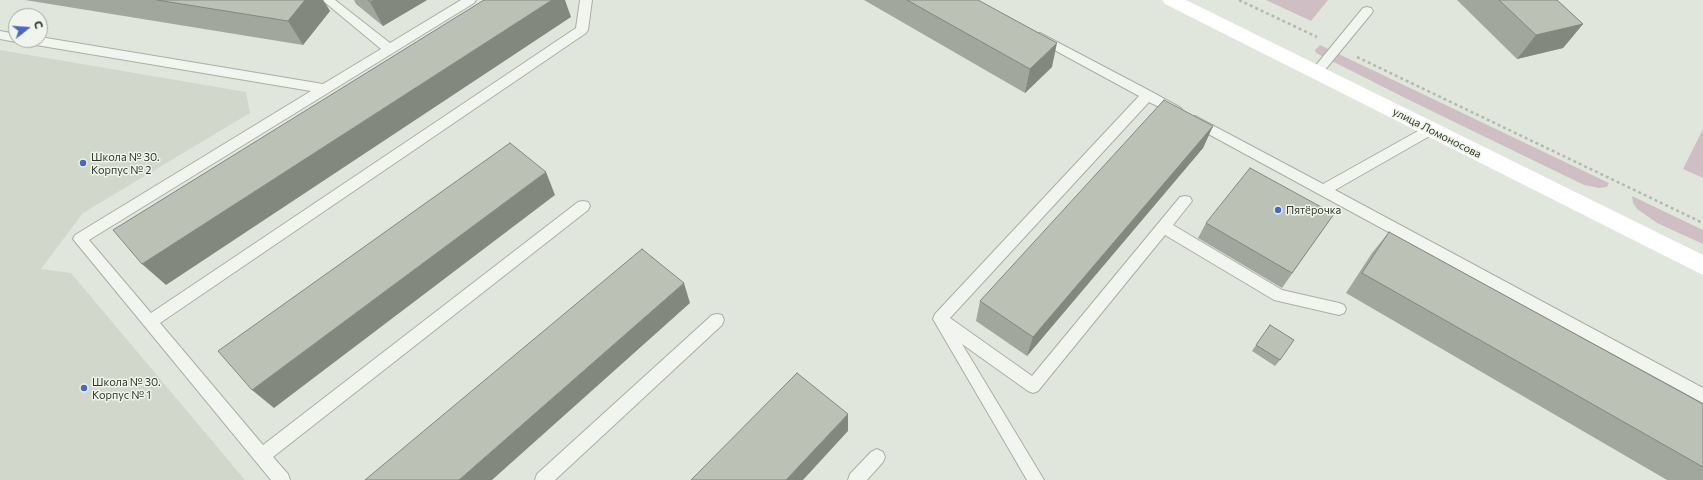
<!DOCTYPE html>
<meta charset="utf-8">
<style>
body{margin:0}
#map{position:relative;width:1703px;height:480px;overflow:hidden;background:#e1e6dd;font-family:Commissioner,sans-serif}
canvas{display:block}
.north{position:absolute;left:8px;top:8px;width:40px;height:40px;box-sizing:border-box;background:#f0f4ec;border:1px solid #a4aa9e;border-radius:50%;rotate:73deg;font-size:11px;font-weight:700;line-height:16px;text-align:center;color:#313b28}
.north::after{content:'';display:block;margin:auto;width:14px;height:18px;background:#4968c3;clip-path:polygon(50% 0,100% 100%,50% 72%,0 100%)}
</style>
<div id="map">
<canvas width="1703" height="480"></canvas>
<div class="north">С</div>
</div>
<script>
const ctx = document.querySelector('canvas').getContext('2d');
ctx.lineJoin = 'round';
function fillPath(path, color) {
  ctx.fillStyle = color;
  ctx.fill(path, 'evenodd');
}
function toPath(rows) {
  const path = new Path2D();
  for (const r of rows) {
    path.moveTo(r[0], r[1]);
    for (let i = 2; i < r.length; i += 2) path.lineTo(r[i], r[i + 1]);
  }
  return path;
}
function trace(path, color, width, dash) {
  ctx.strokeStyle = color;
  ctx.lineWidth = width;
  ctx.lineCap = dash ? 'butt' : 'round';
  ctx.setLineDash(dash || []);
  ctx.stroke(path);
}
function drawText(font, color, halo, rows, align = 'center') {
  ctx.font = font + ' Commissioner,sans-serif';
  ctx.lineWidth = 3;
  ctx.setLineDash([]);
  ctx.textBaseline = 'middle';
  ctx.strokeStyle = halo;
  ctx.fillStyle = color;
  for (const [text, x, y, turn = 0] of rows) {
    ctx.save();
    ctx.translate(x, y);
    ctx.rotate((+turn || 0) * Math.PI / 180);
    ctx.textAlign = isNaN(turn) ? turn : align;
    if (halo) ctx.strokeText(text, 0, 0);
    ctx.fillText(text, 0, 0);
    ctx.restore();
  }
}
fillPath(toPath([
 [0,50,246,92,250,113,83,213,41,269,71,273,245,480,0,480]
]), '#d1d7cb');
fillPath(toPath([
 [1266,0,1328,0,1311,21],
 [1320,45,1609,183,1607,187,1599,188,1584,185,1405,98,1316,53,1315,50],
 [1703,129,1703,178,1683,169],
 [1632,196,1703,230,1703,244,1657,223,1637,209,1633,203]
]), '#cfbfc4');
const service = toPath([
 [322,0,335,0,390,43,461,0,476,0,474,3,89,240,151,313,576,28,580,0,592,0,588,30,586,33,160,323,263,445,578,202,583,201,588,202,590,206,588,210,273,457,288,474,290,480,271,480,73,239,75,235,311,91,30,44,26,43,24,40,40,40,40,37,323,84,381,49,322,0],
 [1367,7,1371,8,1373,11,1371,14,1320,76,1316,77,1312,76,1310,73,1312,70,1363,8,1367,7],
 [0,31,16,34,16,40,21,40,16,42,0,39,0,31],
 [1040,33,1152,92,1181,108,1183,111,1181,114,1177,116,1149,102,950,318,1032,376,1180,197,1185,196,1190,197,1192,201,1173,225,1282,290,1339,303,1344,305,1346,309,1344,313,1339,315,1274,300,1165,235,1038,391,1033,393,1028,391,962,344,1044,480,1027,480,933,319,935,314,1139,96,1036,40,1034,37,1036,34,1040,33],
 [1195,116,1323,184,1425,127,1430,125,1435,127,1436,130,1435,133,1335,190,1703,388,1703,403,1190,124,1189,121,1190,118,1195,116],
 [717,314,722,315,724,320,722,325,555,480,535,480,537,474,712,315,717,314],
 [877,449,883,452,885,457,883,462,867,480,848,480,850,474,871,452,877,449]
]);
trace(service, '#a9afa3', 2);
trace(toPath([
 [1239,0,1317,37],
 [1357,57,1703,223]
]), '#b4b9af', 2.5, [3, 3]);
fillPath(service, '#f2f4ef');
fillPath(toPath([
 [1162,0,1186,0,1703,255,1703,275,1165,4,1162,0]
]), '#fff');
fillPath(toPath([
 [25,0,323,0,330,11,303,45],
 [354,0,427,0,383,26,356,4],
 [864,0,978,0,1052,67,1025,93],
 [1457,0,1557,0,1583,24,1563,48,1517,59],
 [1213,126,1203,148,1027,356,976,321,980,301],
 [1334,214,1282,288,1198,238,1206,223],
 [1389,232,1703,404,1703,480,1667,480,1346,293,1372,253],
 [1270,325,1280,360,1275,366,1252,351]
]), '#a1a79c');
fillPath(toPath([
 [305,0,323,0,330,11,303,45,288,21],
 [374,0,427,0,383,26,370,2],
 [552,0,565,0,571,17,166,285,142,264],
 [1583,24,1563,48,1517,59,1536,35],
 [1057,43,1052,67,1025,93,1030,69],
 [1213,126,1203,148,1027,356,1033,337],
 [546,172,555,195,274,408,252,390],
 [684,283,690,303,492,480,459,480],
 [848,414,848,431,803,480,786,480]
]), '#83887f');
const building = toPath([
 [157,0,305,0,288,21,157,0],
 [368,0,374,0,370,2,368,0],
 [484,0,552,0,142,264,113,230,484,0],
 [907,0,978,0,1057,43,1030,69,907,0],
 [1499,0,1557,0,1583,24,1536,35,1499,0],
 [1164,100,1213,126,1033,337,980,301,1164,100],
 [510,143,546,172,252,390,218,351,510,143],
 [1250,168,1334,214,1292,273,1206,223,1250,168],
 [1389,232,1703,404,1703,467,1362,273,1389,232],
 [642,249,684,283,459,480,365,480,642,249],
 [1270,325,1294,340,1280,360,1256,345,1270,325],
 [797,373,848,414,786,480,691,480,797,373]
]);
fillPath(building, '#bbc2b5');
trace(building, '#83887f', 1);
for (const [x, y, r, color] of [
 [83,163,4,"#4968c3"],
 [1278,210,4,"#4968c3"],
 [84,388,4,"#4968c3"]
]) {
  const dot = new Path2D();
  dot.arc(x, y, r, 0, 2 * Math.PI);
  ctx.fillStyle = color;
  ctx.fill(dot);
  trace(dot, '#f0f4ec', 1.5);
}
drawText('11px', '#313b28', '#f0f4ec', [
 ["улица Ломоносова",1437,133,27]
]);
drawText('11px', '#313b28', '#f0f4ec', [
 ["Школа № 30.",91,157],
 ["Корпус № 2",91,170],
 ["Пятёрочка",1286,210],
 ["Школа № 30.",92,382],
 ["Корпус № 1",92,395]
], 'left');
</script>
